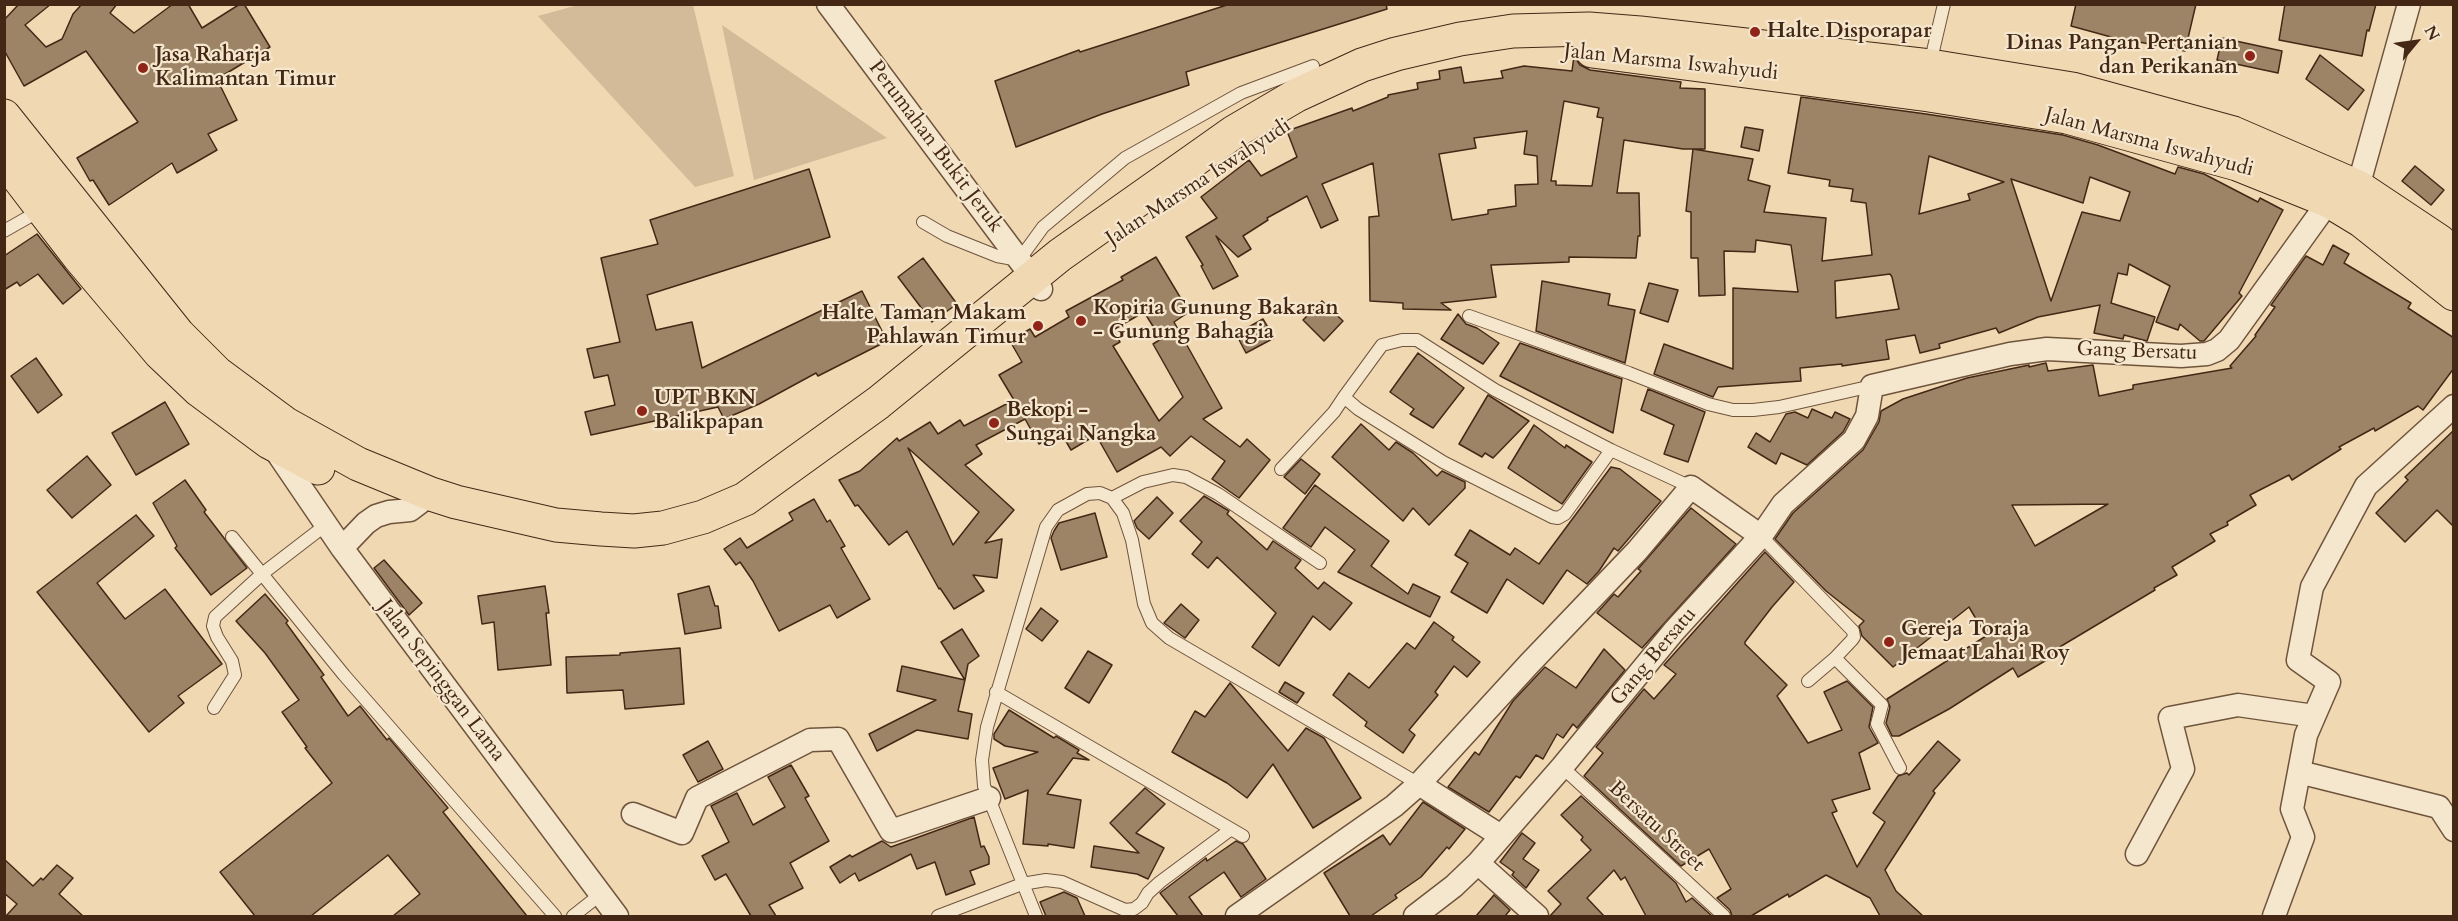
<!DOCTYPE html>
<style>
body{margin:0}
#map{position:relative;width:2458px;height:921px;overflow:hidden;background:#f0d8b3;font-family:Cardo,serif}
canvas{display:block}
.frame{position:absolute;inset:0;border:6px solid #442815;pointer-events:none}
.north{position:absolute;left:2386px;top:12px;width:60px;height:60px;-webkit-text-stroke:4px #f5e6ce;paint-order:stroke;rotate:61deg;font-size:16px;font-weight:700;line-height:24px;text-align:center;color:#442815}
.north::after{content:'';display:block;margin:auto;width:21px;height:27px;background:#442815;clip-path:polygon(50% 0,100% 100%,50% 72%,0 100%)}
</style>
<div id="map">
<canvas width="2458" height="921"></canvas>
<div class="frame"></div>
<div class="north">N</div>
</div>
<script>
const ctx = document.querySelector('canvas').getContext('2d');
ctx.lineJoin = 'round';
function fillPath(path, color) {
  ctx.fillStyle = color;
  ctx.fill(path, 'evenodd');
}
function toPath(rows) {
  const path = new Path2D();
  for (const r of rows) {
    path.moveTo(r[0], r[1]);
    for (let i = 2; i < r.length; i += 2) path.lineTo(r[i], r[i + 1]);
  }
  return path;
}
function trace(path, color, width, dash) {
  ctx.strokeStyle = color;
  ctx.lineWidth = width;
  ctx.lineCap = dash ? 'butt' : 'round';
  ctx.setLineDash(dash || []);
  ctx.stroke(path);
}
function drawText(font, color, halo, rows, align = 'center') {
  ctx.font = font + ' Cardo,serif';
  ctx.lineWidth = 4.5;
  ctx.setLineDash([]);
  ctx.textBaseline = 'middle';
  ctx.strokeStyle = halo;
  ctx.fillStyle = color;
  for (const [text, x, y, turn = 0] of rows) {
    ctx.save();
    ctx.translate(x, y);
    ctx.rotate((+turn || 0) * Math.PI / 180);
    ctx.textAlign = isNaN(turn) ? turn : align;
    if (halo) ctx.strokeText(text, 0, 0);
    ctx.fillText(text, 0, 0);
    ctx.restore();
  }
}
fillPath(toPath([
 [578,5,693,5,734,176,695,187,538,16],
 [722,25,887,138,754,180]
]), '#d3ba98');
const building = toPath([
 [19,4,51,4,25,25,46,47,62,39,73,14,82,4,117,4,110,13,134,33,173,4,188,4,202,28,240,4,244,4,270,47,217,79,237,120,208,134,217,150,177,173,172,163,109,205,93,180,90,181,77,158,138,122,86,51,24,86,4,50,4,20,19,4],
 [1230,4,1386,4,1387,9,1186,72,1189,85,1102,114,1016,147,995,81,1079,50,1080,52,1230,4],
 [2076,4,2196,4,2185,51,2134,41,2133,43,2071,26,2076,4],
 [2285,4,2376,4,2369,31,2367,30,2362,56,2279,40,2285,4],
 [2222,38,2282,51,2278,73,2217,60,2222,38],
 [2320,55,2364,90,2348,110,2306,79,2320,55],
 [1574,56,1580,65,1590,70,1681,82,1680,88,1705,89,1705,149,1683,149,1624,140,1617,193,1639,193,1640,236,1638,236,1636,258,1569,257,1569,262,1491,265,1496,297,1441,303,1451,310,1403,309,1403,303,1370,301,1369,217,1379,216,1373,163,1322,184,1338,220,1321,228,1307,196,1267,218,1268,220,1243,236,1251,249,1238,257,1216,236,1238,276,1213,289,1201,266,1203,265,1186,237,1217,218,1201,197,1249,160,1261,176,1297,157,1287,131,1352,108,1353,111,1388,97,1388,95,1418,89,1417,83,1440,79,1439,71,1461,67,1464,83,1503,78,1501,71,1524,66,1572,71,1574,56],
 [1564,101,1599,108,1597,117,1603,118,1592,186,1556,185,1556,181,1551,181,1564,101],
 [1527,131,1524,154,1537,156,1538,184,1515,185,1516,206,1488,210,1488,214,1452,220,1439,154,1476,148,1474,138,1527,131],
 [1801,97,1926,114,2063,135,2098,145,2175,174,2178,167,2204,174,2258,202,2260,198,2283,210,2239,293,2242,296,2204,341,2200,341,2180,324,2178,330,2156,322,2170,286,2129,264,2127,275,2118,273,2111,303,2155,317,2147,341,2124,335,2123,339,2094,333,2100,305,2038,317,1999,333,1996,328,1939,344,1940,348,1920,353,1915,335,1886,340,1889,359,1842,366,1842,364,1800,368,1801,381,1718,387,1713,397,1654,374,1664,344,1733,369,1733,288,1798,292,1791,245,1756,240,1755,252,1724,251,1725,295,1699,296,1698,258,1691,258,1691,212,1686,211,1693,149,1753,159,1748,180,1770,186,1764,212,1826,218,1822,261,1872,255,1866,203,1851,201,1853,189,1829,186,1830,180,1788,173,1801,97],
 [1929,156,2004,182,1968,194,1970,200,1919,214,1929,156],
 [2090,177,2130,192,2120,221,2082,212,2051,301,2011,179,2083,203,2090,177],
 [1890,274,1892,277,1899,309,1836,318,1835,281,1890,274],
 [1745,127,1763,130,1759,151,1741,147,1745,127],
 [2415,166,2444,190,2431,205,2402,181,2415,166],
 [809,169,830,237,647,295,656,330,692,322,702,368,862,291,887,341,818,376,816,373,759,404,724,419,718,407,591,435,585,412,615,405,608,375,594,378,587,349,620,342,601,258,658,244,650,220,809,169],
 [37,234,81,289,63,304,38,274,20,286,17,282,4,290,4,256,37,234],
 [2333,245,2349,254,2344,263,2411,303,2408,308,2454,338,2454,368,2423,410,2418,406,2375,431,2374,428,2339,447,2341,449,2292,480,2289,475,2250,495,2256,505,2227,522,2228,525,2210,534,2215,541,2172,567,2177,575,2154,588,2155,590,2058,648,2060,652,2018,677,2013,668,1949,709,1899,736,1892,736,1886,723,1890,707,1887,699,1986,636,1969,607,1893,667,1862,636,1859,626,1864,621,1826,591,1775,539,1793,513,1863,450,1879,422,1881,411,1903,399,1967,378,2029,365,2029,367,2046,363,2048,371,2093,365,2099,396,2133,389,2133,385,2232,368,2230,366,2256,336,2255,335,2275,307,2271,305,2306,256,2323,265,2333,245],
 [2108,504,2035,546,2012,505,2108,504],
 [1156,257,1189,312,1174,322,1222,408,1203,419,1240,447,1247,439,1270,460,1239,498,1212,479,1225,461,1191,436,1170,456,1161,447,1117,472,1096,435,1071,450,1060,431,1039,444,1025,419,976,445,982,454,965,465,1014,510,985,543,1002,539,997,578,973,575,984,591,954,609,940,588,939,589,907,531,889,545,858,505,855,506,839,480,860,471,897,438,899,441,930,422,938,434,960,420,964,426,1014,400,999,375,1022,362,1010,341,1030,329,1035,337,1069,317,1066,311,1123,280,1121,277,1156,257],
 [1144,312,1161,339,1153,344,1183,397,1159,421,1113,346,1120,342,1113,330,1144,312],
 [908,448,979,512,953,545,908,448],
 [923,258,957,304,932,322,898,277,923,258],
 [1542,281,1610,294,1608,305,1635,310,1625,363,1536,331,1542,281],
 [1649,283,1678,290,1668,322,1640,313,1649,283],
 [1322,301,1343,321,1324,341,1303,320,1322,301],
 [1458,314,1466,324,1477,328,1499,343,1483,364,1441,339,1458,314],
 [1263,319,1274,338,1246,353,1236,334,1263,319],
 [1520,343,1622,379,1613,433,1500,376,1520,343],
 [1418,353,1464,388,1433,428,1410,414,1414,409,1390,392,1418,353],
 [36,358,62,395,38,413,11,376,36,358],
 [1648,389,1705,412,1688,462,1664,454,1674,425,1641,410,1648,389],
 [1488,395,1529,421,1493,458,1485,453,1482,457,1459,444,1488,395],
 [165,402,189,444,136,475,112,433,165,402],
 [1812,409,1832,418,1835,412,1850,419,1843,432,1807,465,1781,453,1776,464,1748,447,1756,433,1770,442,1786,414,1795,412,1808,418,1812,409],
 [1361,424,1389,450,1396,442,1413,453,1437,476,1442,471,1465,482,1465,488,1429,525,1413,508,1403,521,1332,457,1361,424],
 [1534,425,1565,448,1566,445,1592,462,1562,504,1508,468,1534,425],
 [2454,430,2454,527,2437,510,2405,542,2376,513,2408,480,2405,477,2454,430],
 [87,456,111,485,72,518,47,490,87,456],
 [1301,459,1320,474,1305,494,1284,477,1301,459],
 [1611,467,1620,469,1661,501,1618,551,1614,548,1599,571,1587,584,1567,570,1543,604,1507,579,1487,613,1451,592,1468,563,1455,555,1470,530,1510,555,1515,548,1539,564,1611,467],
 [185,480,206,510,204,512,247,568,211,595,175,548,177,546,153,503,185,480],
 [1315,485,1389,541,1371,566,1408,594,1413,584,1440,597,1430,617,1338,572,1355,550,1325,527,1311,547,1283,528,1315,485],
 [1204,496,1229,511,1227,514,1267,550,1273,541,1301,560,1295,568,1318,589,1324,582,1352,603,1330,630,1313,616,1279,666,1252,647,1276,613,1217,557,1208,568,1192,554,1202,542,1180,521,1204,496],
 [1157,497,1173,513,1149,539,1137,528,1134,521,1157,497],
 [814,499,827,522,830,520,845,546,841,548,870,599,837,618,830,605,779,631,753,581,740,562,736,565,724,549,740,538,747,548,793,520,789,513,814,499],
 [1691,508,1736,544,1642,648,1597,613,1614,594,1618,597,1641,571,1638,569,1691,508],
 [1095,513,1107,557,1061,570,1051,538,1054,531,1059,523,1095,513],
 [136,515,154,536,97,583,125,619,165,589,222,664,178,696,184,703,149,732,37,592,136,515],
 [1765,552,1794,582,1772,607,1745,642,1745,644,1787,685,1777,696,1808,743,1842,730,1824,692,1847,681,1873,707,1869,727,1878,743,1859,753,1870,789,1832,800,1837,811,1832,813,1857,867,1885,822,1873,813,1898,776,1907,773,1909,775,1938,741,1960,760,1933,791,1935,793,1885,870,1896,891,1923,916,1880,916,1870,898,1826,875,1789,897,1788,894,1751,916,1732,916,1730,910,1717,898,1731,889,1709,849,1681,866,1584,776,1603,753,1596,747,1644,689,1654,699,1676,674,1664,665,1765,552],
 [384,560,422,603,409,615,374,568,384,560],
 [545,586,549,613,546,613,551,665,498,670,494,622,482,624,478,596,545,586],
 [709,586,715,606,718,606,721,628,685,634,678,594,709,586],
 [265,594,288,621,286,623,324,675,321,677,348,716,360,706,387,740,389,738,448,808,443,812,527,916,393,916,420,894,388,855,311,916,255,916,220,872,332,783,305,748,307,747,282,712,299,700,265,653,236,621,265,594],
 [1181,604,1199,620,1185,638,1164,623,1181,604],
 [1041,608,1058,621,1042,641,1026,629,1041,608],
 [1434,622,1454,637,1452,640,1480,662,1467,677,1454,666,1435,692,1438,695,1409,730,1415,735,1403,753,1365,726,1367,722,1333,695,1349,673,1369,688,1407,643,1415,649,1434,622],
 [962,629,979,656,968,664,965,680,941,642,962,629],
 [680,648,684,704,625,709,623,690,567,693,566,657,620,655,620,653,680,648],
 [1604,649,1625,670,1577,728,1573,724,1563,738,1557,734,1543,759,1536,755,1520,778,1516,776,1489,812,1448,787,1475,752,1479,755,1513,701,1545,667,1576,688,1604,649],
 [1088,651,1112,665,1089,703,1065,688,1088,651],
 [902,666,965,680,958,711,972,714,968,739,917,730,877,751,869,734,936,700,897,691,902,666],
 [1285,682,1304,693,1297,703,1279,692,1285,682],
 [1230,683,1288,751,1306,728,1324,738,1361,798,1313,828,1273,764,1247,798,1227,783,1172,752,1195,711,1205,717,1230,683],
 [1009,710,1054,738,1056,736,1079,750,1077,753,1089,760,1073,758,1047,794,1081,800,1074,848,1048,844,1048,846,1023,844,1028,790,1005,799,993,768,1038,752,1005,746,994,739,994,734,1009,710],
 [708,741,723,769,698,782,683,755,708,741],
 [791,765,809,796,805,798,829,841,790,863,803,888,769,905,776,916,751,916,726,874,715,880,702,856,729,842,711,806,737,793,753,825,785,807,768,777,791,765],
 [1145,788,1165,804,1136,833,1164,848,1148,879,1137,874,1091,867,1094,846,1139,853,1110,823,1145,788],
 [1581,796,1676,883,1686,902,1692,898,1712,916,1646,916,1625,877,1621,880,1614,870,1587,898,1604,916,1550,916,1561,904,1548,891,1591,850,1581,840,1583,837,1561,815,1581,796],
 [1423,802,1465,829,1449,849,1447,847,1421,877,1395,895,1397,898,1371,916,1350,916,1324,873,1383,835,1390,845,1423,802],
 [974,817,981,847,984,846,989,857,989,864,970,871,975,884,946,895,935,862,917,869,911,854,859,881,855,873,840,883,830,867,850,855,852,857,882,841,891,847,974,817],
 [1522,833,1535,843,1523,859,1539,870,1526,888,1512,875,1514,872,1500,862,1522,833],
 [1236,841,1243,844,1266,879,1241,897,1224,872,1189,897,1203,916,1178,916,1160,893,1206,858,1207,861,1236,841],
 [4,859,33,886,41,878,43,880,57,865,73,878,59,894,83,916,6,916,17,904,4,893,4,859],
 [1064,892,1077,898,1085,916,1046,916,1040,902,1064,892],
 [1494,895,1510,910,1505,916,1476,916,1494,895]
]);
fillPath(building, '#9d8467');
trace(building, '#442815', 1.5);
const service = toPath([
 [1930,64,1944,4],
 [923,222,947,236,997,256,1019,260,1043,227,1125,158,1241,93,1313,66],
 [4,231,41,210],
 [1469,316,1629,373,1708,404,1733,410,1753,410,1779,407,1872,386],
 [1344,397,1382,345,1402,340,1417,340,1495,390,1611,450],
 [1281,469,1334,412,1344,397,1358,409,1443,462,1552,517,1558,518,1565,514,1611,450,1691,487],
 [1112,498,1143,482,1173,475,1186,477,1218,494,1320,563],
 [1761,536,1853,631,1854,637,1852,640,1835,658,1882,705,1877,724,1900,768],
 [232,537,344,675,555,916],
 [1808,681,1835,658],
 [996,692,1243,836],
 [214,708,235,675,232,661,217,637,213,626,215,617,262,574,327,524],
 [1562,767,1724,916],
 [573,916,601,894],
 [938,916,1022,884,1046,880,1062,882,1125,910,1134,909,1142,903,1148,893,1160,882,1230,830],
 [1036,916,984,786,982,760,987,727,1046,527,1058,510,1087,494,1100,493,1112,498,1123,513,1132,540,1144,604,1152,623,1169,638,1419,784]
]);
const minor = toPath([
 [828,4,1041,289],
 [2358,187,2409,4],
 [274,448,342,548,617,916],
 [342,548,366,523,376,516,389,512,410,510,431,494],
 [2299,772,2439,807,2454,830],
 [1419,784,1501,836],
 [633,814,682,833,697,798,810,740,838,739,891,831,989,798],
 [2137,854,2183,769,2170,718,2238,705,2314,716],
 [1478,863,1537,916],
 [1237,916,1394,806,1419,784,1529,664,1637,551,1691,487,1761,536],
 [1415,916,1454,886,1478,863,1562,767,1674,631,1761,536,1783,504,1854,440,1867,416,1872,386,2010,354,2047,349,2181,356,2207,354,2217,350,2229,340,2329,201],
 [2274,916,2303,837,2292,809,2306,735,2329,682,2298,660,2312,587,2366,486,2454,406]
]);
const trunk = toPath([
 [1592,51,1929,95,2067,117,2237,164,2329,201,2362,221,2454,294],
 [4,116,178,334,217,373,286,424,358,464,431,494,456,502,556,525,601,529,634,531,663,528,703,517,745,499,878,403,1060,255,1234,132,1297,95,1362,65,1396,54,1460,39,1513,31,1589,29,1640,33,1930,66,2072,89,2233,133,2358,187,2439,241,2454,256],
 [4,159,79,257,160,353,199,390,269,442,318,468]
]);
trace(service, '#6f543c', 14);
trace(minor, '#6f543c', 25);
trace(trunk, '#442815', 35);
trace(service, '#f5e6ce', 12);
trace(minor, '#f5e6ce', 22);
trace(trunk, '#f0d8b3', 33);
for (const [x, y, r, color] of [
 [1755,32,6,"#8f2418"],
 [2250,56,6,"#8f2418"],
 [143,68,6,"#8f2418"],
 [1081,321,6,"#8f2418"],
 [1038,326,6,"#8f2418"],
 [642,411,6,"#8f2418"],
 [994,423,6,"#8f2418"],
 [1889,642,6,"#8f2418"]
]) {
  const dot = new Path2D();
  dot.arc(x, y, r, 0, 2 * Math.PI);
  ctx.fillStyle = color;
  ctx.fill(dot);
  trace(dot, '#f5e6ce', 2);
}
drawText('bold 21px', '#442815', '#f5e6ce', [
 ["Halte Disporapar",1767,32],
 ["Dinas Pangan Pertanian",2238,44,"right"],
 ["dan Perikanan",2238,68,"right"],
 ["Jasa Raharja",155,56],
 ["Kalimantan Timur",155,80],
 ["Kopiria Gunung Bakaran",1093,309],
 ["- Gunung Bahagia",1093,333],
 ["Halte Taman Makam",1026,314,"right"],
 ["Pahlawan Timur",1026,338,"right"],
 ["UPT BKN",654,399],
 ["Balikpapan",654,423],
 ["Bekopi -",1006,411],
 ["Sungai Nangka",1006,435],
 ["Gereja Toraja",1901,630],
 ["Jemaat Lahai Roy",1901,654]
], 'left');
drawText('21px', '#442815', '#f5e6ce', [
 ["Jalan Marsma Iswahyudi",1671,63,6],
 ["Jalan Marsma Iswahyudi",2149,143,15],
 ["Perumahan Bukit Jeruk",935,147,53],
 ["Jalan Marsma Iswahyudi",1199,183,-33],
 ["Gang Bersatu",2137,352,2],
 ["Gang Bersatu",1654,657,-50],
 ["Jalan Sepinggan Lama",441,681,53],
 ["Bersatu Street",1656,827,43]
]);
</script>
